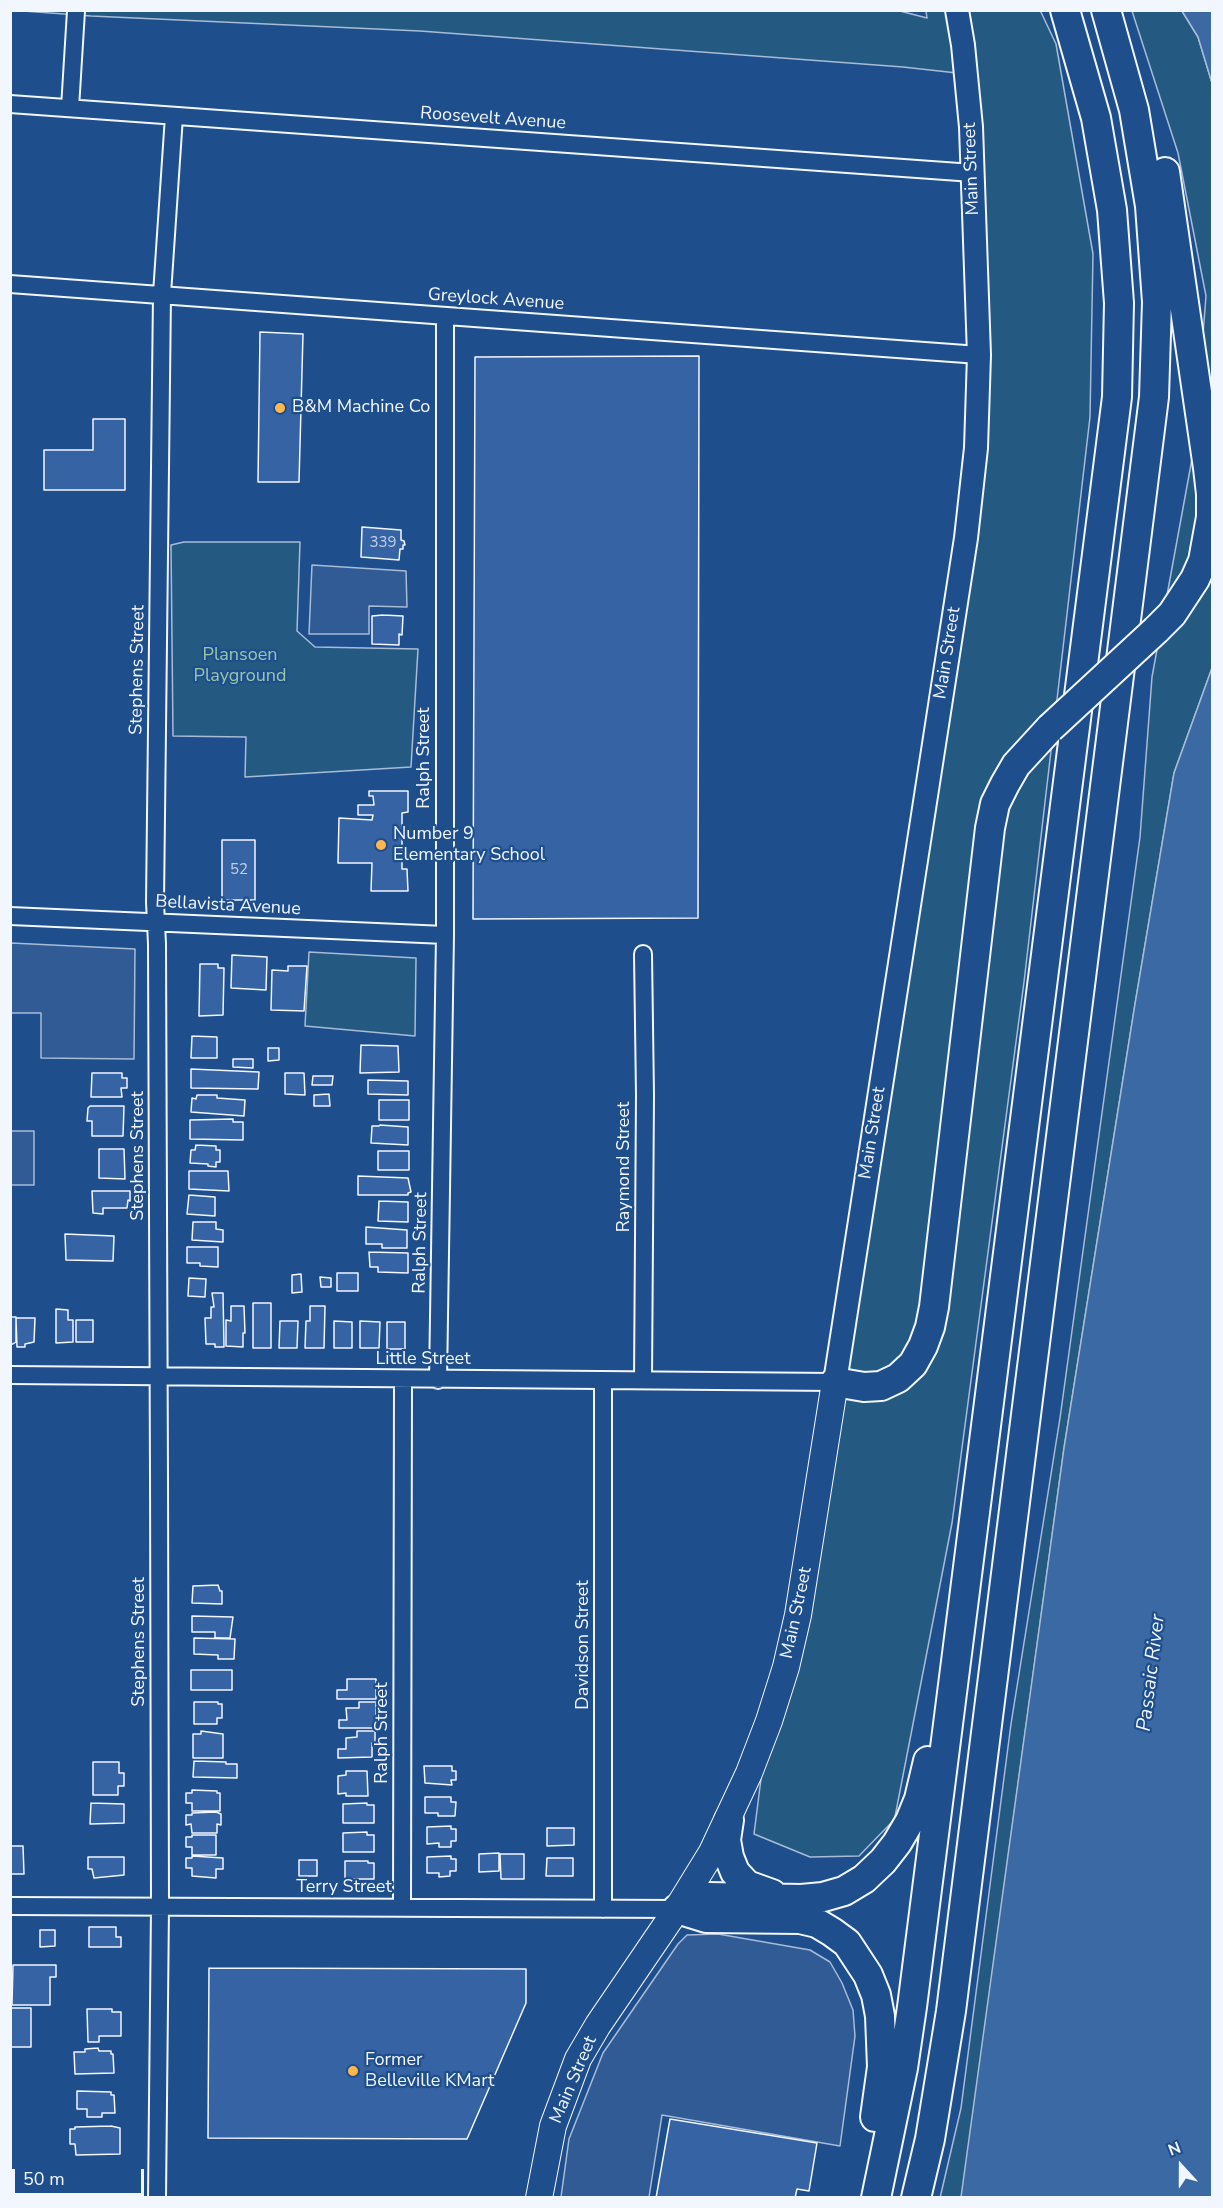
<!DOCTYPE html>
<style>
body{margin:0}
#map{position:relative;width:1223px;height:2208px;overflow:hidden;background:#1f4e8c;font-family:"Nunito Sans",sans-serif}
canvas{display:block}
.frame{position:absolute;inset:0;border:12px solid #f2f6ff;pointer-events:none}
.north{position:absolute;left:1151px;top:2136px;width:60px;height:60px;-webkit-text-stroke:4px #1f4e8c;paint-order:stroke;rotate:339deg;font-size:16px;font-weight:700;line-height:24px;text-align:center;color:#f2f6ff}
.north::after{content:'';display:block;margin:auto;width:21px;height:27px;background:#f2f6ff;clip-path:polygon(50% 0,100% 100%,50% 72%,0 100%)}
.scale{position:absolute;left:12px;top:2169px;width:132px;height:27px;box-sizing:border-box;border:3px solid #f2f6ff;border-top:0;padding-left:8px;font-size:18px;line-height:21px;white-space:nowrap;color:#f2f6ff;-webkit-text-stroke:4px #1f4e8c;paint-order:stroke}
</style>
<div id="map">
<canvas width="1223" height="2208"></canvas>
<div class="frame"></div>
<div class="north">N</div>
<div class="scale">50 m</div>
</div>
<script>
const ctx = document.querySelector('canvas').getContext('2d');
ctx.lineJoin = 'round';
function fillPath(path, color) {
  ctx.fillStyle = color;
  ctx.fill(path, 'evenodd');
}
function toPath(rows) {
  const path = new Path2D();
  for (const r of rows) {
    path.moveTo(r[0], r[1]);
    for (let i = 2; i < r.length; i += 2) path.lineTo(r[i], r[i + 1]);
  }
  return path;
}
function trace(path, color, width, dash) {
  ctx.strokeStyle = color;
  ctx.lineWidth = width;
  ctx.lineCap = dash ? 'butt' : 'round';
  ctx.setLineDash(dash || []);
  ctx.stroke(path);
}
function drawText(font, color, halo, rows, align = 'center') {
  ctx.font = font + ' "Nunito Sans",sans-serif';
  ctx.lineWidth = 4.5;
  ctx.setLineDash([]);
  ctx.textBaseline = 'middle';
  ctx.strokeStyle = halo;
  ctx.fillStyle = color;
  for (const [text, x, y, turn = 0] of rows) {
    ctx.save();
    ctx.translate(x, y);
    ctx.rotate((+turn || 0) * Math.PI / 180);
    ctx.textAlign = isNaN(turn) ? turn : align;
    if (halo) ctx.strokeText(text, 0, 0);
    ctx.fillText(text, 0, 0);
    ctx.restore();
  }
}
const green = toPath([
 [896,10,927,18,926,11,1040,10,1056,44,1093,254,1090,417,1024,982,952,1523,893,1827,891,1823,859,1856,810,1857,754,1834,763,1763,985,457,975,75,903,67,420,31,91,16,23,11,896,10],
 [1132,11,1182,11,1198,37,1212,83,1212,668,1174,773,1135,1004,1064,1448,962,2195,961,2197,940,2198,961,2108,1011,1724,1060,1418,1140,837,1152,677,1194,448,1206,296,1178,153,1132,11],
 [184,542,300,542,297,631,315,647,418,649,411,767,245,777,246,737,173,736,171,545,184,542],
 [309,952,416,958,415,1036,305,1026,309,952]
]);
fillPath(green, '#245a82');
trace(green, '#a8bbd7', 1.5);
const parking = toPath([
 [312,565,406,571,407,607,369,606,369,634,309,634,312,565],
 [11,943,135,949,134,1059,41,1058,41,1013,11,1013,11,943],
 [11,1131,34,1131,34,1185,11,1185,11,1131],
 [718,1934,810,1950,830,1962,842,1983,853,2010,855,2036,840,2146,662,2115,649,2197,561,2197,569,2139,603,2053,678,1944,687,1935,718,1934]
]);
fillPath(parking, '#305b95');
trace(parking, '#a8bbd7', 1.5);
const water = toPath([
 [1182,11,1212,11,1212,83,1198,37,1182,11],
 [1212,668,1212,2197,961,2197,1064,1448,1135,1004,1174,773,1212,668]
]);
fillPath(water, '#3b69a3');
trace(water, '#a8bbd7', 1.5);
const building = toPath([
 [260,332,303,334,299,482,258,482,260,332],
 [699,356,698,918,473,919,475,357,699,356],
 [93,419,125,419,125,490,44,490,44,450,93,450,93,419],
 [362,527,401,530,401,540,404,541,405,545,403,545,403,549,400,549,399,560,361,557,362,527],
 [383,615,403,616,402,635,399,634,399,645,372,644,372,616,383,615],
 [369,791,408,791,408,812,402,813,402,869,407,869,408,891,371,891,372,863,338,863,339,818,372,820,373,815,358,815,358,805,374,805,373,796,369,796,369,791],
 [222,840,255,840,255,900,222,900,222,840],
 [232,955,267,957,266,990,231,988,232,955],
 [200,964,218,964,218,968,224,968,223,1015,199,1016,200,964],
 [288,966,307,966,304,1011,271,1010,272,970,288,971,288,966],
 [192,1036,217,1037,217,1058,191,1058,192,1036],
 [361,1045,398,1046,399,1072,360,1073,361,1045],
 [268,1048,279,1048,279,1060,268,1061,268,1048],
 [233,1059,253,1059,253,1068,233,1067,233,1059],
 [191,1069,259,1072,258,1089,191,1088,191,1069],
 [92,1073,122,1073,122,1078,127,1078,127,1088,121,1088,122,1097,91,1097,92,1073],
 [285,1073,304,1073,305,1095,285,1094,285,1073],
 [313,1076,333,1076,332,1085,312,1085,313,1076],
 [368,1080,408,1081,408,1095,368,1094,368,1080],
 [329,1094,330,1106,314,1106,314,1095,329,1094],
 [197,1095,217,1095,217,1098,245,1100,244,1116,191,1112,192,1098,196,1099,197,1095],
 [379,1100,409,1100,409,1120,379,1120,379,1100],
 [90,1106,124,1106,123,1136,92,1136,92,1121,87,1121,88,1108,90,1106],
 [233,1119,233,1122,243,1122,243,1140,190,1139,190,1120,233,1119],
 [380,1125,408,1127,408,1145,371,1143,372,1126,379,1126,380,1125],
 [196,1145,216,1146,216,1150,220,1150,220,1162,216,1162,216,1167,208,1166,208,1164,190,1163,191,1150,195,1150,196,1145],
 [99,1149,124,1149,125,1179,99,1178,99,1149],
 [378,1151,409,1151,409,1170,378,1170,378,1151],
 [189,1171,228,1171,229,1191,189,1189,189,1171],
 [358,1176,408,1178,411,1192,408,1193,408,1195,358,1195,358,1176],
 [92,1191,130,1191,130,1201,128,1200,127,1208,103,1208,103,1214,93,1213,92,1191],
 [189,1195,215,1197,215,1216,187,1214,189,1195],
 [379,1201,408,1202,408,1222,378,1221,379,1201],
 [193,1222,216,1222,216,1229,223,1230,223,1242,192,1240,193,1222],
 [366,1227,407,1230,407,1248,382,1248,382,1244,366,1244,366,1227],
 [65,1234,114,1236,113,1261,66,1260,65,1234],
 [187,1247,218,1247,218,1267,200,1266,200,1263,187,1263,187,1247],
 [369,1252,408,1253,408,1273,378,1272,378,1267,370,1267,369,1252],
 [337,1273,358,1273,358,1291,337,1291,337,1273],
 [301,1274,302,1292,292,1293,292,1275,301,1274],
 [320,1277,331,1278,331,1287,321,1287,320,1277],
 [189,1278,206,1279,205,1297,188,1296,189,1278],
 [212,1293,223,1293,224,1347,215,1347,215,1344,206,1344,205,1318,211,1318,211,1307,214,1307,212,1293],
 [253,1303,271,1303,271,1348,253,1348,253,1303],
 [231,1306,244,1306,245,1333,243,1333,243,1347,226,1346,226,1320,231,1321,231,1306],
 [310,1306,325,1306,324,1348,305,1348,306,1321,310,1321,310,1306],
 [56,1309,68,1310,68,1320,73,1320,73,1342,56,1343,56,1309],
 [10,1317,16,1317,16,1342,13,1344,10,1344,10,1317],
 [16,1318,35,1318,34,1342,25,1344,25,1347,17,1347,16,1318],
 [76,1320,93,1320,93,1342,76,1342,76,1320],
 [280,1321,298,1321,297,1348,279,1348,280,1321],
 [334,1321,352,1322,352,1348,334,1348,334,1321],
 [360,1321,380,1322,379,1348,360,1348,360,1321],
 [387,1322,405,1322,405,1349,387,1349,387,1322],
 [218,1585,220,1591,222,1591,222,1604,192,1603,193,1586,218,1585],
 [192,1616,233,1617,230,1638,215,1638,215,1632,192,1632,192,1616],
 [194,1638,235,1639,234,1659,218,1659,218,1655,194,1654,194,1638],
 [191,1670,232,1670,232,1690,191,1690,191,1670],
 [347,1679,376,1679,376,1699,337,1699,337,1690,347,1690,347,1679],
 [194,1702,218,1702,218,1704,222,1704,222,1718,217,1718,217,1724,194,1724,194,1702],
 [359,1702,376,1702,376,1728,339,1728,339,1720,347,1720,346,1708,359,1708,359,1702],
 [201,1731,223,1734,223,1758,193,1758,193,1734,201,1734,201,1731],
 [357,1731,375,1731,375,1743,372,1743,372,1757,338,1758,338,1749,346,1749,346,1738,357,1737,357,1731],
 [194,1761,226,1762,226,1764,237,1764,237,1778,193,1777,194,1761],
 [93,1762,119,1762,119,1773,124,1773,124,1786,118,1786,118,1795,93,1795,93,1762],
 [424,1766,452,1766,452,1771,456,1771,456,1780,451,1780,452,1785,425,1783,424,1766],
 [346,1771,367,1771,368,1796,346,1796,346,1793,338,1794,338,1776,346,1775,346,1771],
 [192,1790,217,1791,217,1793,220,1793,220,1811,192,1811,192,1803,186,1803,186,1793,192,1793,192,1790],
 [425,1797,451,1797,451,1802,456,1802,455,1816,438,1816,438,1813,425,1813,425,1797],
 [91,1803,124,1804,124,1823,90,1824,91,1803],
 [367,1803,367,1805,374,1805,374,1823,343,1823,343,1804,367,1803],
 [216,1812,221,1814,221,1825,217,1824,217,1833,192,1833,191,1824,186,1825,186,1815,192,1815,192,1813,216,1812],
 [451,1826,451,1829,456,1829,456,1841,451,1841,451,1847,439,1847,439,1843,427,1844,427,1827,451,1826],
 [547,1828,574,1828,574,1845,547,1846,547,1828],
 [367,1832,367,1835,374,1835,374,1852,343,1852,343,1833,367,1832],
 [192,1835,216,1835,216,1855,192,1855,192,1847,186,1847,186,1837,192,1837,192,1835],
 [10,1846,23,1846,24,1874,10,1874,10,1846],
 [499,1853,499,1871,479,1872,479,1854,499,1853],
 [500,1854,524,1854,524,1879,501,1879,500,1854],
 [192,1856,223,1858,223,1869,216,1869,216,1878,192,1876,192,1868,186,1868,186,1858,192,1858,192,1856],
 [451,1856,451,1859,456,1859,456,1871,450,1871,450,1876,439,1877,439,1873,427,1873,427,1857,451,1856],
 [88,1857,124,1857,124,1875,94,1878,92,1869,88,1869,88,1857],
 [547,1858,573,1858,573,1876,546,1876,547,1858],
 [299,1860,317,1860,317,1876,299,1876,299,1860],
 [345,1861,368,1861,368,1863,374,1863,374,1879,345,1879,345,1861],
 [89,1927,116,1927,116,1937,121,1937,121,1947,89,1947,89,1927],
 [40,1930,55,1930,55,1946,40,1947,40,1930],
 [13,1965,56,1965,56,1977,50,1977,50,2005,12,2005,13,1965],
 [209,1968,526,1969,526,2003,467,2139,208,2138,209,1968],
 [11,2008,31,2008,31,2047,10,2047,11,2008],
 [87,2009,112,2009,112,2012,121,2012,121,2036,99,2036,99,2042,88,2042,87,2009],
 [98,2048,99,2051,111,2051,111,2054,113,2054,114,2073,75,2074,74,2052,85,2052,85,2049,98,2048],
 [77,2091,111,2092,111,2095,114,2095,115,2113,102,2113,102,2117,87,2117,87,2109,77,2109,77,2091],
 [670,2119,817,2143,809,2191,797,2189,795,2198,656,2198,670,2119],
 [111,2126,120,2128,120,2154,76,2155,75,2144,70,2144,70,2129,75,2129,75,2127,111,2126],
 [73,2195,114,2195,114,2198,73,2198,73,2195]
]);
fillPath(building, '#3563a3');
trace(building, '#f2f6ff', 1.5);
const street = toPath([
 [10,104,973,173],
 [70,108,76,11],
 [10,284,979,355],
 [10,916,445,935],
 [10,1375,835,1382],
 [438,1380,445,935,445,316],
 [643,1380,645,1095,643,954],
 [10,1906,677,1909],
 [402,1907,403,1380],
 [603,1909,603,1380],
 [157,2198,160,1907,159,1477,157,944,155,902,162,294,174,116]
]);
const secondary = toPath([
 [835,1382,966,538,976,448,979,355,971,127,963,45,957,10]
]);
const primary = toPath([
 [539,2198,553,2126,578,2059,598,2025,677,1909,712,1852,749,1773,769,1721,786,1667,798,1615,835,1382]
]);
const highway = toPath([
 [1156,630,1172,614,1195,579,1203,561,1211,517,1211,494,1208,468,1165,172],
 [835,1382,864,1387,881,1386,898,1378,913,1364,923,1346,930,1327,934,1307,990,828,995,804,1005,784,1016,765,1050,728],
 [729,1820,726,1840,729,1857,735,1872,747,1885,772,1894],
 [677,1909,695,1900,709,1897,801,1899,823,1897,844,1891,864,1879,883,1861,897,1843,910,1821,919,1799,928,1761],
 [677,1909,706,1918,800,1919,817,1923,832,1932,847,1943,868,1975,876,1995,880,2016,882,2067,875,2117],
 [876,2198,903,2068,912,2007,1117,397,1119,303,1112,210,1096,118,1065,10],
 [916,2198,930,2139,951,2011,1154,397,1157,302,1150,206,1134,110,1106,10]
]);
trace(street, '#f2f6ff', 20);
trace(secondary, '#f2f6ff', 26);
trace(primary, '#f2f6ff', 28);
trace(highway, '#f2f6ff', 32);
trace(street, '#1f4e8c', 16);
trace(secondary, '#1f4e8c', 22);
trace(primary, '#1f4e8c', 26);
trace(highway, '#1f4e8c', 28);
const highwayBridge = toPath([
 [1050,728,1156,630]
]);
trace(highwayBridge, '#f2f6ff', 32, []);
trace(highwayBridge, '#1f4e8c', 28);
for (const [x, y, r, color] of [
 [280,408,6,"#ffb74d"],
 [381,845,6,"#ffb74d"],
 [353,2071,6,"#ffb74d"]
]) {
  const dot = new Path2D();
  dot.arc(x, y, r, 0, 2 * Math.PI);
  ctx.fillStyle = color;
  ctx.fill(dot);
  trace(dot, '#1f4e8c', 2);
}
drawText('15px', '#c3d1e8', null, [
 ["339",383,543],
 ["52",239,870]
]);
drawText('18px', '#f2f6ff', '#1f4e8c', [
 ["Roosevelt Avenue",493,119,4],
 ["Main Street",972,169,-92],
 ["Greylock Avenue",496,300,4],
 ["Main Street",948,653,-81],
 ["Stephens Street",138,670,-89],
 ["Ralph Street",425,758,-90],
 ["Bellavista Avenue",228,906,3],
 ["Main Street",873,1133,-81],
 ["Stephens Street",139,1156,-90],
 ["Raymond Street",625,1167,-90],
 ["Ralph Street",421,1243,-89],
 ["Little Street",423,1360],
 ["Main Street",797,1613,-78],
 ["Stephens Street",140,1642,-90],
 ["Davidson Street",584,1645,-90],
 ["Ralph Street",383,1733,-90],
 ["Terry Street",344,1888],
 ["Main Street",574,2080,-67]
]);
drawText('18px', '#f2f6ff', '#1f4e8c', [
 ["B&M Machine Co",292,408],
 ["Number 9",393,835],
 ["Elementary School",393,856],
 ["Former",365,2061],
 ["Belleville KMart",365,2082]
], 'left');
drawText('18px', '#97c8a6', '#1f4e8c', [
 ["Plansoen",240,656],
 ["Playground",240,677]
]);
drawText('italic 20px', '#f2f6ff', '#1f4e8c', [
 ["Passaic River",1152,1673,-83]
]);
</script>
